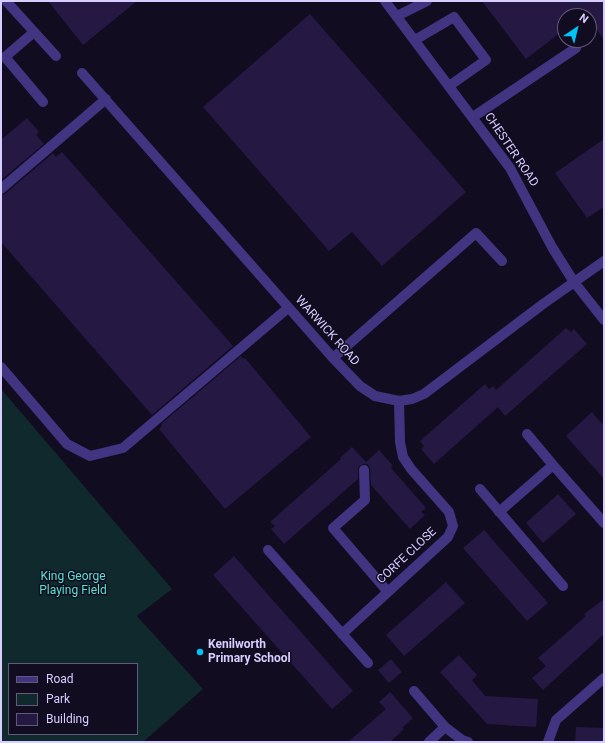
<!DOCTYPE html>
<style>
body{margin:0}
#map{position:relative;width:605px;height:743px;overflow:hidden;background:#120c21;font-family:Roboto,sans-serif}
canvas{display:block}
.frame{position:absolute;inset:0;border:2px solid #d8cdff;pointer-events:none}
.legend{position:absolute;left:8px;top:663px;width:130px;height:72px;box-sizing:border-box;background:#120c21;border:1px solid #61597a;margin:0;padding:5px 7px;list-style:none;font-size:12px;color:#d8cdff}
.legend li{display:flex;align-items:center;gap:8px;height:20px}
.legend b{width:20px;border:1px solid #61597a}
.north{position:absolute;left:557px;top:8px;width:40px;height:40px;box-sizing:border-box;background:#120c21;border:1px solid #61597a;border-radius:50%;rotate:35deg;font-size:11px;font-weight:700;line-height:16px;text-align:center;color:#d8cdff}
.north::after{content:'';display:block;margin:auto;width:14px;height:18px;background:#00c4f8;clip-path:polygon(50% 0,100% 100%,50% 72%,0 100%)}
</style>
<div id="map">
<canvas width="605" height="743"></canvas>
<div class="frame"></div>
<ul class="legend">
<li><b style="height:5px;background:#413582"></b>Road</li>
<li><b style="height:11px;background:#0f292c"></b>Park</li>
<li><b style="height:11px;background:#251843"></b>Building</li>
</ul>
<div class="north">N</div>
</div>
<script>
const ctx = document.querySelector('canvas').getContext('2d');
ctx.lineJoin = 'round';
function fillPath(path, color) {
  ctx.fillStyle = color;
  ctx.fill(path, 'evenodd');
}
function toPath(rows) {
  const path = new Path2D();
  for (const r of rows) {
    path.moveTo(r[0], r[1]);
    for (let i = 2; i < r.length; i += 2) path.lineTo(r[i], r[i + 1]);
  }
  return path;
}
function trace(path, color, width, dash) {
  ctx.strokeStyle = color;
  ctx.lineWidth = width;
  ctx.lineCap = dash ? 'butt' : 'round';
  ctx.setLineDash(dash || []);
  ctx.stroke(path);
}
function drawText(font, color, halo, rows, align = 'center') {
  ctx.font = font + ' Roboto,sans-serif';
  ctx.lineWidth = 3;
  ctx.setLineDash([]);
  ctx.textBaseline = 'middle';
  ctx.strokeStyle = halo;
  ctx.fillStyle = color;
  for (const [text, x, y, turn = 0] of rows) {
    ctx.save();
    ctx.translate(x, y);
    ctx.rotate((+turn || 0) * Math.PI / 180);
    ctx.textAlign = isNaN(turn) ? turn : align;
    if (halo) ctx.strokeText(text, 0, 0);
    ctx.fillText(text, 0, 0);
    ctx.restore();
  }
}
fillPath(toPath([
 [1,389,172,589,137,616,203,689,143,742,1,742],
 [9,664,137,664,137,734,9,734]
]), '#0f292c');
fillPath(toPath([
 [48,1,137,1,83,45],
 [482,1,604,1,604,40,589,18,589,16,565,16,565,29,526,59],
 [310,14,466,192,382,266,352,232,329,251,203,107],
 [27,118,39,132,36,135,44,144,1,180,1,140],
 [604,139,604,207,587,218,555,173],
 [62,152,233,346,152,415,1,242,1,195,5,194,53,153,56,157],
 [566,328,571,332,574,329,587,344,505,416,498,407,434,464,421,449,424,446,420,441,485,384,489,389,493,386,496,390],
 [241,356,243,359,245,358,311,437,225,509,159,429,162,426,161,424],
 [592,412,604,426,604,479,566,436],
 [352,447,366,462,379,450,393,466,391,468,426,508,421,512,425,515,410,529,371,485,370,467,367,464,363,464,358,467,358,479,284,544,271,529,275,526,270,522,341,459,340,458],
 [558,494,576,514,543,543,526,523],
 [484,530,548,603,527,621,463,548],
 [234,556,353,691,332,709,213,575],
 [446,582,465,603,404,656,386,635],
 [604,599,604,634,543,690,532,678,546,666,538,658,586,616,584,614],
 [459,655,477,675,472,680,485,696,538,699,536,727,487,724,440,672],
 [391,659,402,672,389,683,378,670],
 [390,692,413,718,402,728,404,729,390,742,348,742,386,709,379,702],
 [576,727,604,728,604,742,575,742]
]), '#251843');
trace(toPath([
 [6,1,56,56],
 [385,1,510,168,552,247,574,282,604,320],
 [397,16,427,1],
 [34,32,5,57,43,102],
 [415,40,454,17,486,60,449,86],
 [82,73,333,358,360,386,375,396,399,401,412,399,424,394,543,304,604,261],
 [473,117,576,48],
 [1,189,106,99],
 [333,358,476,233,502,261],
 [1,367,67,444,90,456,123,448,288,308],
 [527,434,553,465],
 [364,470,365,500,333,528,388,592],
 [480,489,563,586],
 [499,512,553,465,604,523],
 [268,550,368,663],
 [342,634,448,537,453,526,449,512,411,469,403,457,400,442,399,401],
 [414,691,445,727,462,740,468,742],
 [429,742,445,727],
 [548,742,556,720,604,678]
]), '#413582', 10);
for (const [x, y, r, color] of [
 [200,652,4,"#00c4f8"]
]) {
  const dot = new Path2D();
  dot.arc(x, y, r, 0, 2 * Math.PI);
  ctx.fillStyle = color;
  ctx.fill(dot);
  trace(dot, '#120c21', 1.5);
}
drawText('12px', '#d8cdff', '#120c21', [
 ["CHESTER ROAD",511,150,56],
 ["WARWICK ROAD",327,331,48],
 ["CORFE CLOSE",407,556,-43]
]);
drawText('12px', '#55e3cf', '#120c21', [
 ["King George",73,577],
 ["Playing Field",73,591]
]);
drawText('bold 12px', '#d8cdff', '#120c21', [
 ["Kenilworth",208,645],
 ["Primary School",208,659]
], 'left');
</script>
